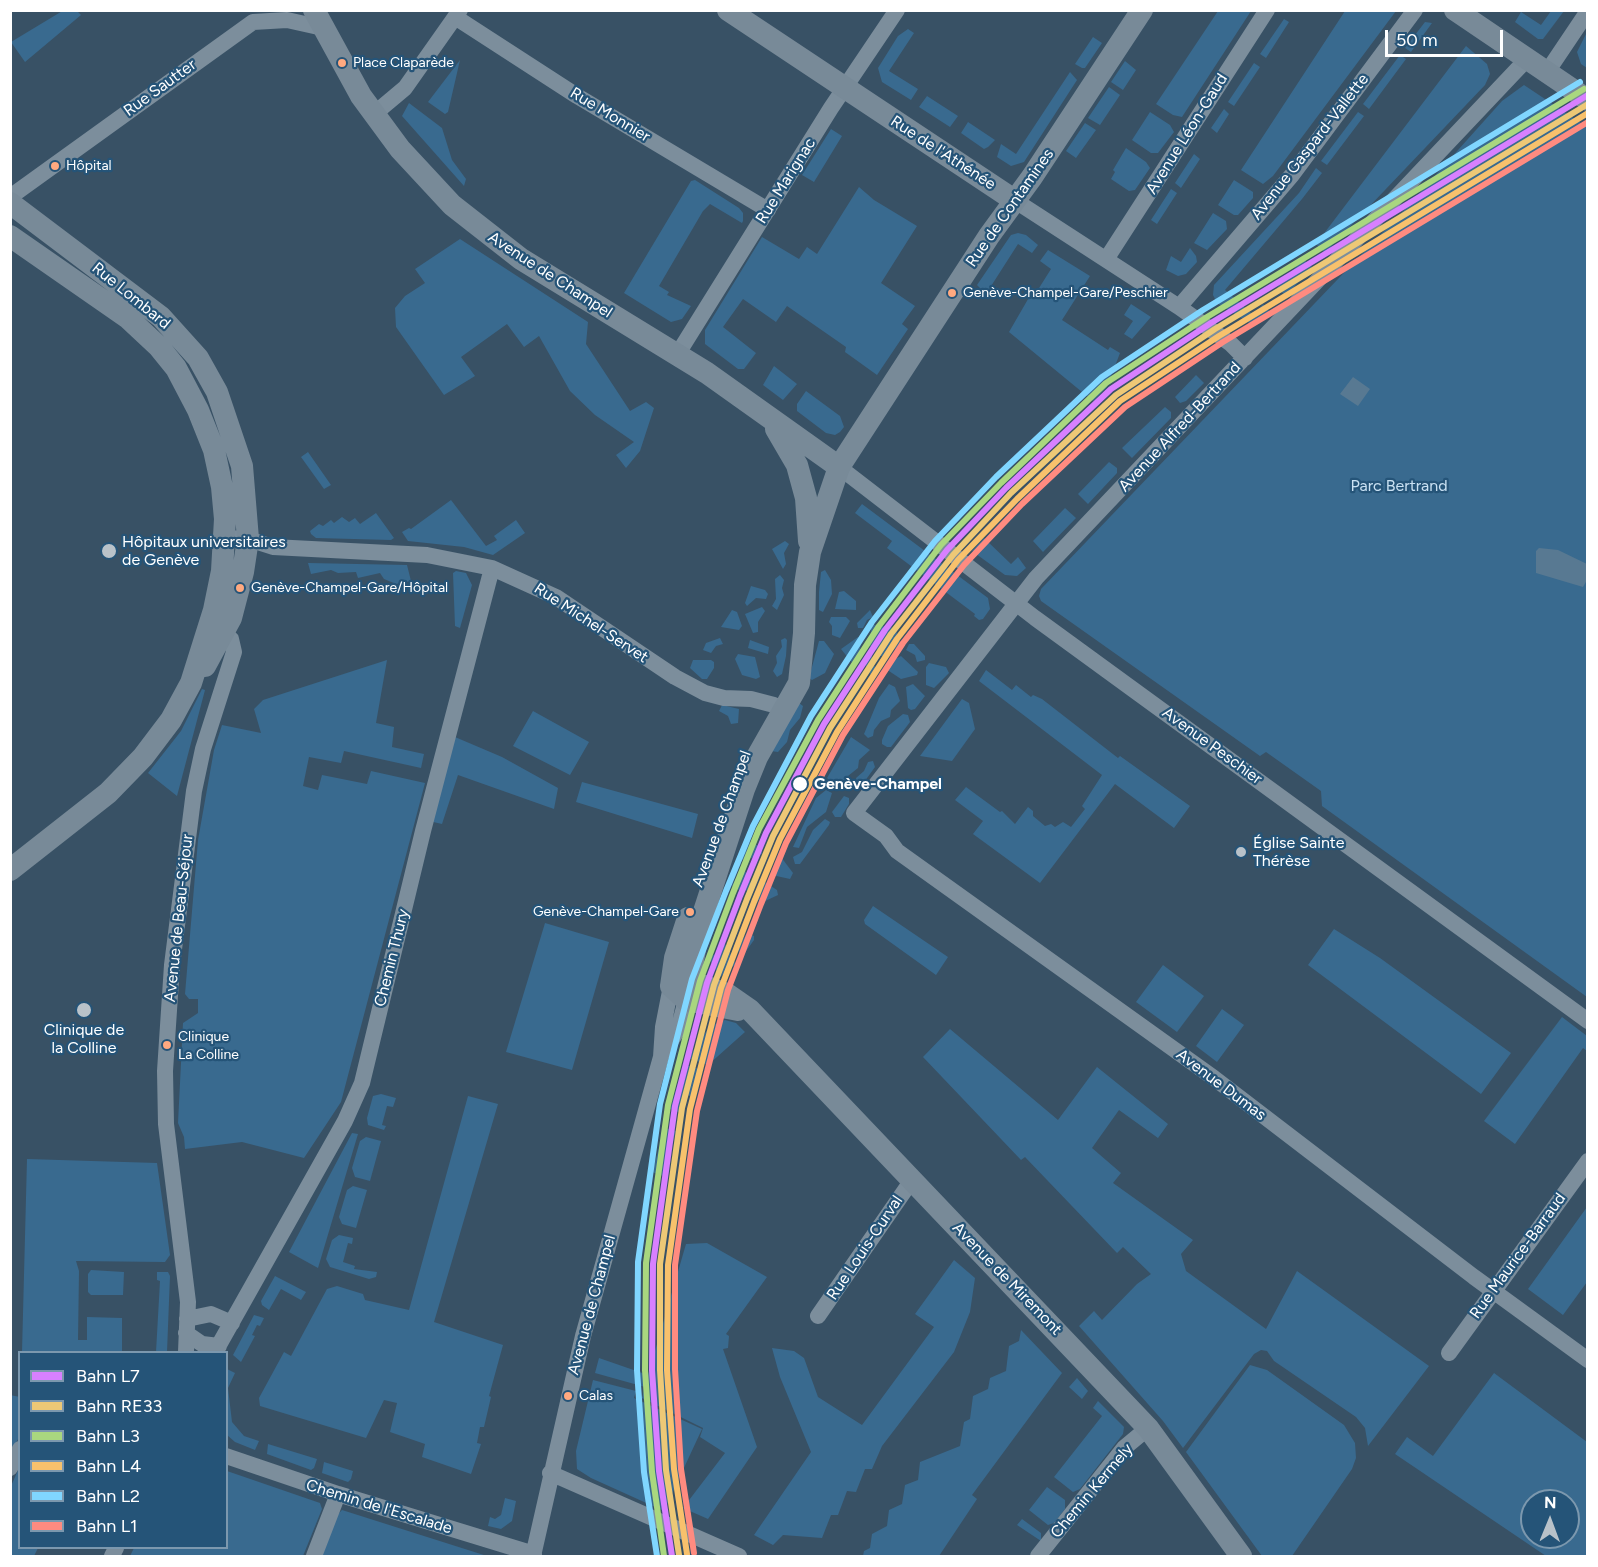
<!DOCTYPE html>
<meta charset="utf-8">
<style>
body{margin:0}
#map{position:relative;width:1598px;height:1567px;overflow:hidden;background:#385165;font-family:Figtree,sans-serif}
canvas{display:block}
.frame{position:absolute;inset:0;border:12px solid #fff;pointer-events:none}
.legend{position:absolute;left:18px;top:1351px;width:210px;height:198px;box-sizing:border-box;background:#255478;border:2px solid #7c98ae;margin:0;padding:8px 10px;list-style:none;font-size:18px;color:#fff}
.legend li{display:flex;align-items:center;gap:12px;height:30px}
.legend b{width:30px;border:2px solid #7c98ae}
.north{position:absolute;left:1520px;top:1489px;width:60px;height:60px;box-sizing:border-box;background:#255478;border:2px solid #7c98ae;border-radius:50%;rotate:1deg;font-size:16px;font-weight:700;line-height:24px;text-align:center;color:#fff}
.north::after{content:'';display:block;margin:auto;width:21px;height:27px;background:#b9c2c9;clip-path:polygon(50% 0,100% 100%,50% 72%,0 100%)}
.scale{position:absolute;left:1385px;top:30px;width:118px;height:27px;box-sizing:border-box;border:3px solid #fff;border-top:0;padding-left:8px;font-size:18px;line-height:21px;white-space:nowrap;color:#fff;-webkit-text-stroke:4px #255478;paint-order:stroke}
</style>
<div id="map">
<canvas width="1598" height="1567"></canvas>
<div class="frame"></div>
<ul class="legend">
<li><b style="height:8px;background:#d880ff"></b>Bahn L7</li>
<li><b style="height:8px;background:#edc876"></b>Bahn RE33</li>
<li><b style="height:8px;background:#a9d77f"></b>Bahn L3</li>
<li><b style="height:8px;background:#f8c16c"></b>Bahn L4</li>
<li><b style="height:8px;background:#80d6ff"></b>Bahn L2</li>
<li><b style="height:8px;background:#ff8b80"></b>Bahn L1</li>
</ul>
<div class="north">N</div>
<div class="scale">50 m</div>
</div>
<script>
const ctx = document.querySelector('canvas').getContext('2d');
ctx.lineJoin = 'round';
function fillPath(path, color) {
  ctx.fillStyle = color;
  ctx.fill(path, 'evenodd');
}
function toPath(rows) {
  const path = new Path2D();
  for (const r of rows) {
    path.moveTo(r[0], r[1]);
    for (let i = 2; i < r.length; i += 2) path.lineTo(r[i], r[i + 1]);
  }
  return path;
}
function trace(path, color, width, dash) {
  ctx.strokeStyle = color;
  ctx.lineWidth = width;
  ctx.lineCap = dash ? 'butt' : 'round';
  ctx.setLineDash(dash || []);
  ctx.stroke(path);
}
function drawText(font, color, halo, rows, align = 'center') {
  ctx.font = font + ' Figtree,sans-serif';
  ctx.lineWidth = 4.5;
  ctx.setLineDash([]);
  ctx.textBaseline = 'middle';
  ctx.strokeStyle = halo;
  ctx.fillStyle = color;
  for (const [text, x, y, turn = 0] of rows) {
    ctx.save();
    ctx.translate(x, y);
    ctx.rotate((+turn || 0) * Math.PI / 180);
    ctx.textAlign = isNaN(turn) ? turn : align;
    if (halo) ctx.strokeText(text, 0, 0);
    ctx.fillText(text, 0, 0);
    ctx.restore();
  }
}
fillPath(toPath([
 [64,10,77,11,81,15,25,62,11,42],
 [1218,11,1251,11,1182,117,1173,115,1156,104],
 [1345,11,1396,11,1273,176,1263,184,1241,170],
 [1551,11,1564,11,1543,39,1538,39,1515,22,1521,12,1541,25],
 [1284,19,1289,22,1266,58,1260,54],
 [1425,22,1432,23,1411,52,1405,48],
 [908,29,914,33,889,71,918,89,911,100,882,82,878,68,898,36],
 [1587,32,1587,68,1581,64,1577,52],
 [1093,37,1102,43,1085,68,1082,68,1075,64],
 [1466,46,1487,64,1490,74,1485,85,1325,253,1316,244],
 [1400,55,1406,59,1369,109,1363,104],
 [460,60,448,112,445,114,428,102],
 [1125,61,1136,70,1123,90,1111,82],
 [1254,63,1260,67,1234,106,1228,102],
 [1070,72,1077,80,1024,162,1011,166,997,157,1001,144,1016,154],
 [1524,85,1587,127,1587,997,1322,806,1321,791,1266,752,1260,756,1041,601,1039,596,1041,589,1406,208,1502,101],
 [1109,87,1120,95,1100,125,1088,118],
 [927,96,958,116,950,127,919,107],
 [409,103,442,128,452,160,466,179,464,186,402,116],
 [1224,109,1229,114,1217,133,1211,128],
 [1150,112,1170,125,1174,132,1158,153,1151,153,1132,140],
 [1358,112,1364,116,1327,165,1321,161],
 [968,122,995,140,988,147,984,149,961,133],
 [1085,123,1096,130,1076,158,1066,151],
 [831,129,842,136,814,182,802,175],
 [1126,148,1146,162,1150,168,1135,190,1129,191,1111,179,1115,172,1113,170],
 [1194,154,1200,159,1181,188,1175,183],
 [1316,168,1322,173,1302,199,1225,290,1251,313,1256,312,1263,304,1270,312,1258,324,1251,324,1217,303,1213,295,1214,285,1299,193],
 [695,180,739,208,743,213,743,221,742,223,710,204,703,211,659,286,669,292,667,295,691,306,682,319,671,322,624,293,691,181],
 [1234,180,1253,192,1253,198,1238,215,1234,215,1218,205],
 [859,187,874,200,917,226,881,283,915,306,902,324,908,329,877,375,845,352,846,347,787,306,776,322,743,299,723,327,756,353,744,369,738,369,705,344,705,330,762,237,799,259,807,247,817,254],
 [1171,189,1177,193,1157,224,1151,220],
 [1213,213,1226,221,1227,229,1207,250,1194,243],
 [1018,233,1026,235,1038,245,1032,253,1018,244,986,294,977,285,1011,235],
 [460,239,588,322,586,344,630,411,646,402,654,408,640,451,626,468,616,455,634,442,595,415,570,391,539,336,524,347,507,324,461,357,475,376,444,395,396,327,395,308,405,296,425,283,415,269],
 [1190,248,1196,256,1197,262,1186,274,1178,276,1166,270,1171,256,1181,262],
 [1048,250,1090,276,1062,320,1108,350,1110,347,1120,353,1107,387,1093,401,1009,332,1031,294,1034,296,1051,269,1040,261],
 [1303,259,1312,267,1286,296,1277,288],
 [1131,304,1151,317,1132,339,1124,334,1133,321,1124,315],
 [774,366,797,384,783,400,763,385],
 [1196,375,1204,383,1186,401,1180,403,1175,397],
 [806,391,840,416,844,427,840,432,835,435,826,433,797,411,797,404],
 [1165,407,1171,412,1171,418,1132,458,1122,448],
 [308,452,331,485,324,489,301,457],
 [1109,462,1117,468,1117,473,1088,504,1078,494],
 [451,500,486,546,497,540,494,536,516,520,525,533,493,555,464,547,408,541,402,532,409,528,411,529],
 [862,504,988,598,990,609,983,619,979,620,974,616,975,614,887,548,892,541,855,513],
 [1065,508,1076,518,1043,552,1033,541],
 [376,513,394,538,391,540,316,538,311,534,310,531,319,524,323,526,331,520,334,523,342,517,349,522,355,518,360,524],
 [984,538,1011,564,1018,557,1026,568,1017,576,1005,575,972,551],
 [785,541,789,544,784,553,786,564,783,569,772,549],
 [308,563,407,565,411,581,396,584,384,579,380,573,358,578,356,572,338,573,331,570,311,574],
 [825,570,831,580,832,594,823,612,819,610,819,592,821,572],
 [456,571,466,573,472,585,460,628,455,626,453,573],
 [780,575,784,580,782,588,784,595,777,610,772,606,776,599,775,579],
 [751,586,765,590,768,594,766,599,756,598,747,606,745,603],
 [844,591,856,601,856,610,835,609,839,592],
 [762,607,765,611,758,622,758,632,753,633,745,614],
 [732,610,737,612,742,626,739,630,721,627],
 [870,610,873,617,867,620,863,628,858,628,857,623],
 [831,617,846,617,850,621,840,638,832,635,832,626,829,622],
 [874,625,895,628,901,644,886,656,880,656,876,649,870,646,871,628],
 [858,637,861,643,858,660,853,664,841,649],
 [720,638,723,644,716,646,711,653,703,650,706,643],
 [785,638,787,640,786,656,782,674,777,677,773,671,777,663,776,656,782,647,781,640],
 [750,640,769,647,768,654,748,648],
 [819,641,824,641,834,654,825,673,812,680,809,678],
 [909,644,914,644,925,656,925,660,917,662,915,655,906,650],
 [738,654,755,657,760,677,756,679,742,675,735,659],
 [865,655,872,656,872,663,879,672,876,676,870,674,863,660],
 [901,656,918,672,917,675,901,679,886,669,886,664],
 [387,660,376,723,394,727,392,747,424,754,421,768,344,751,341,763,309,757,303,786,318,790,322,775,367,784,371,771,425,783,341,1102,304,1158,242,1142,185,1149,184,1137,178,1123,183,1023,198,1013,198,999,189,999,185,994,198,840,214,750,222,725,261,733,254,709,263,700],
 [693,660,711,660,714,662,714,668,707,679,702,679,690,668],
 [929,663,946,667,949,673,934,688,926,685,926,667],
 [986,670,1012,690,1016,685,1031,697,1033,695,1042,699,1118,758,1120,756,1190,806,1174,828,1115,784,1040,883,973,834,983,821,955,800,966,787,1000,812,1002,811,1015,824,1028,807,1033,811,1033,816,1045,826,1051,824,1055,827,1063,822,1071,827,1085,809,1082,806,1102,775,979,681],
 [889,684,895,687,900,701,891,710,890,717,881,721,874,730,873,736,868,738,864,734,879,698],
 [913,684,925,696,915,709,911,710,908,708,906,687],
 [202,689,205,690,177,796,148,773,181,731],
 [962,699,969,703,975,729,952,761,920,756],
 [799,703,803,706,800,718,790,730,787,742,778,752,771,751],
 [722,705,739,709,738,723,731,724,728,716,719,711],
 [533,711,589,742,570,775,513,746],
 [903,714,908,715,910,722,891,747,887,747,882,744,882,740,888,726],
 [455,737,502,757,558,788,554,809,458,775,442,824,429,821],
 [851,737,870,750,859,760,858,768,848,776,845,789,842,790,827,778],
 [873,761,875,767,862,785,857,784,856,778,864,771,868,762],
 [582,782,698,814,692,838,576,802],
 [826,790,832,793,826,812,807,827,799,848,793,847,816,798],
 [844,796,849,798,849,804,841,817,835,817,832,812],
 [825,819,830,822,829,825,800,864,795,864,793,857,802,852,813,830],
 [745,841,762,847,762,854,743,861,741,856],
 [781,857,793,873,790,879,772,875,776,860],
 [741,870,745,871,752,885,752,891,733,889,732,885],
 [763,881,777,890,778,895,761,903,756,897],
 [873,906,948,957,936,975,865,924,864,920],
 [545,923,609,942,572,1070,506,1052],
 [1334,929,1380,958,1511,1053,1481,1094,1308,965],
 [747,933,754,936,754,940,744,954,740,954,737,948],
 [725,944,736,964,720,977,709,959,716,953,719,946],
 [1163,965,1204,996,1177,1032,1136,1002],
 [1222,1009,1244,1025,1217,1062,1196,1046],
 [1562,1017,1587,1036,1587,1051,1583,1048,1515,1144,1484,1121],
 [725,1020,736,1023,745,1032,708,1065,688,1058,710,1026],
 [950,1029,1058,1120,1097,1067,1168,1124,1158,1138,1119,1110,1092,1148,1121,1173,1113,1183,1193,1240,1181,1254,1186,1271,1266,1329,1297,1271,1429,1366,1368,1446,1365,1428,1356,1417,1274,1361,1267,1351,1261,1350,1254,1354,1183,1448,1163,1421,1079,1326,1094,1311,1102,1320,1137,1284,1151,1274,1123,1247,1117,1253,1025,1157,1021,1160,923,1057],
 [686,1065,699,1069,691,1096,686,1095,681,1113,670,1109,683,1067],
 [381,1094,396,1098,393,1107,387,1106,382,1125,386,1126,384,1130,368,1125,367,1118,373,1096],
 [468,1096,498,1104,434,1322,503,1345,489,1396,491,1397,484,1427,480,1427,477,1443,481,1444,471,1474,422,1457,425,1444,390,1432,397,1403,384,1400,366,1438,260,1406,259,1398,284,1352,291,1356,327,1289,337,1286,363,1294,365,1300,409,1310],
 [665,1128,676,1131,663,1176,652,1172],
 [352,1133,358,1134,318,1268,289,1252],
 [366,1137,381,1141,370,1181,355,1177,352,1168,360,1141],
 [27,1159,157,1163,170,1255,165,1262,76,1261,79,1271,78,1340,87,1340,87,1317,122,1318,122,1352,22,1352],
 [353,1186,367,1190,356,1228,342,1224,339,1217,347,1190],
 [1587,1207,1587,1282,1563,1315,1528,1289],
 [339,1235,353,1238,352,1244,348,1243,343,1262,355,1266,354,1269,377,1272,376,1277,369,1279,330,1267,326,1259,332,1240],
 [707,1243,767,1277,726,1334,729,1336,728,1348,723,1349,757,1447,708,1519,683,1508,725,1453,700,1437,703,1428,642,1398,645,1387,595,1373,599,1358,648,1375,686,1244],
 [954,1260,975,1278,970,1312,954,1352,882,1446,872,1469,865,1469,856,1492,847,1491,838,1515,831,1515,822,1538,783,1535,773,1545,754,1535,811,1452,780,1377,772,1348,794,1351,804,1358,818,1397,862,1425,934,1327,915,1314],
 [91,1270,124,1272,123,1295,91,1295,88,1292,88,1274],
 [157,1272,168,1272,170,1276,167,1352,156,1352,160,1281,157,1280],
 [275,1276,306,1292,301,1300,281,1289,269,1310,262,1305,261,1301],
 [254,1315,264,1318,260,1326,257,1325,252,1335,255,1336,241,1362,233,1355],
 [1021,1330,1062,1373,972,1495,977,1499,939,1556,863,1556,864,1551,870,1548,872,1534,887,1526,889,1510,902,1504,905,1485,918,1480,920,1462,960,1446,964,1422,970,1419,973,1396,988,1389,990,1378,1006,1371,1009,1346,1019,1341],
 [1250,1365,1267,1370,1344,1425,1355,1443,1356,1458,1352,1469,1292,1556,1262,1556,1186,1452],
 [227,1369,235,1373,228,1388,232,1422,244,1436,259,1441,255,1450,235,1442,227,1435],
 [1494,1373,1587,1442,1587,1556,1546,1556,1395,1454,1407,1437,1433,1456],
 [1532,1501,1568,1501,1568,1537,1532,1537],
 [1077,1378,1088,1391,1082,1399,1069,1387],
 [593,1380,636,1391,634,1398,702,1429,664,1511,591,1478,577,1469,576,1451],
 [10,1395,20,1397,19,1437,11,1454],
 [1098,1401,1124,1427,1123,1434,1080,1489,1073,1492,1054,1477,1102,1416,1093,1408],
 [268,1444,317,1459,314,1468,311,1470,267,1454],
 [324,1462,353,1471,351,1479,348,1482,322,1473],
 [19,1468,20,1548,38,1548,34,1556,11,1556,11,1486],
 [227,1471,320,1503,322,1509,303,1556,130,1556,134,1548,226,1548],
 [1047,1487,1065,1500,1065,1509,1054,1523,1048,1525,1029,1510],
 [505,1498,516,1501,512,1521,501,1529,488,1526,490,1517,495,1519,501,1515],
 [342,1510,487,1556,321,1556,337,1515],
 [1022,1519,1041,1533,1041,1541,1017,1525]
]), '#396a8f');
fillPath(toPath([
 [1353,377,1370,389,1358,406,1340,394],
 [1539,548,1558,550,1587,564,1587,580,1583,587,1536,573,1536,551]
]), '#587992');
trace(toPath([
 [455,17,577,96,768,210],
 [1527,59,1036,578,854,813,886,836,897,851,1214,1078,1474,1277,1588,1360],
 [1547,72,1588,11],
 [374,114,405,88,460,10],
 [10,197,253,22,287,20,323,28],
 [1014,200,1179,307,1231,344,1245,358],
 [1107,258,1267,10],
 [1179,307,1292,175,1415,10],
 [677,355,831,108,897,10],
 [839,467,1035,618,1588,1021],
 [224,538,248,539,273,547,427,555,492,568,556,597,675,677,705,693,724,698,751,699,774,705],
 [663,1053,678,1030,686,1000],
 [818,1316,912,1180],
 [187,1319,211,1314,232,1323],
 [186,1333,202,1344,219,1346],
 [186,1352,188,1302,166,1124,165,1071,172,965,194,791,203,749,234,652,231,639,224,634],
 [215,1352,345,1121,362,1083,423,831,492,568],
 [1449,1353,1588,1161],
 [226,1456,338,1494,534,1554],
 [10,1468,20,1449],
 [550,1473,739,1556],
 [112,1556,116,1548],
 [314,1556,338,1494],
 [533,1556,583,1336,661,1057,663,1027,671,986],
 [1038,1556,1124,1448,1148,1428]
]), '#7c8e9c', 16);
trace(toPath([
 [314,10,361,96,400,149,452,205,521,259,707,373,839,467],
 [728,10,1014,200],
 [1455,10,1588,100],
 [10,203,161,317,198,358,217,392,242,466,248,539,243,572,231,618,205,666],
 [10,236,128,318,159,347,176,368,198,410,214,450,222,487,225,519,222,571,214,610,191,683,171,720,143,757,108,793,10,870],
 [776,429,797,465,806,498,809,541],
 [671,986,688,980,727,994,750,1010,1148,1428,1241,1556],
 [671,986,675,958,688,918],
 [674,989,686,1000,738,1010],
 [686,1000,699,927,744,789,757,757,799,683,804,633,805,585,810,552,839,467,989,236,1032,177,1142,10]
]), '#788a98', 22);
trace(toPath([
 [672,1556,659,1471,652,1370,653,1264,675,1106,707,983,740,896,766,833,824,724,885,630,947,550,1006,488,1111,389,1211,323,1588,95]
]), '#d880ff', 6);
trace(toPath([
 [679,1555,666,1470,660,1370,660,1264,682,1108,714,985,747,899,773,836,830,728,891,634,953,555,1011,493,1116,395,1215,329,1588,104]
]), '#edc876', 6);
trace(toPath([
 [664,1556,652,1472,645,1370,646,1263,668,1105,700,981,733,893,759,829,818,720,879,626,941,545,1001,483,1106,383,1207,317,1584,89]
]), '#a9d77f', 6);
trace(toPath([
 [687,1554,674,1469,667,1370,668,1265,690,1109,721,988,754,902,780,839,837,732,897,639,958,560,1017,499,1120,401,1219,336,1588,113]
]), '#f8c16c', 6);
trace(toPath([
 [657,1556,644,1472,637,1370,638,1262,660,1104,692,979,726,891,753,826,811,716,872,622,935,541,996,477,1102,377,1203,310,1580,82]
]), '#80d6ff', 6);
trace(toPath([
 [694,1553,681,1469,675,1369,675,1265,697,1111,728,990,761,904,786,843,843,735,903,643,964,565,1022,504,1125,407,1223,342,1588,122]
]), '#ff8b80', 6);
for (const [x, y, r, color] of [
 [342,63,5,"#ffa980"],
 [55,166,5,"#ffa980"],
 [952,293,5,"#ffa980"],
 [109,551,8,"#b9c2c9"],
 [240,588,5,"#ffa980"],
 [800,784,8,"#fff"],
 [1241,852,6,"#b9c2c9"],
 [690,912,5,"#ffa980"],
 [84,1010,8,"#b9c2c9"],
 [167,1045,5,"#ffa980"],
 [568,1396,5,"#ffa980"]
]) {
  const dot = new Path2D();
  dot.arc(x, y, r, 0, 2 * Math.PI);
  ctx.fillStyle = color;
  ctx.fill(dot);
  trace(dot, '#255478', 2);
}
drawText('14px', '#fff', '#255478', [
 ["Place Claparède",353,63],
 ["Hôpital",66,166],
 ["Genève-Champel-Gare/Peschier",963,293],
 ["Genève-Champel-Gare/Hôpital",251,588],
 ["Genève-Champel-Gare",679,912,"right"],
 ["Clinique",178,1037],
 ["La Colline",178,1055],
 ["Calas",579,1396]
], 'left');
drawText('16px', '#fff', '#255478', [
 ["Rue Sautter",160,88,-36],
 ["Rue Monnier",610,115,31],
 ["Avenue Léon-Gaud",1187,134,-58],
 ["Avenue Gaspard-Vallette",1310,147,-52],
 ["Rue de l'Athénée",943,153,33],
 ["Rue Marignac",786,181,-58],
 ["Rue de Contamines",1010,208,-55],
 ["Avenue de Champel",550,275,33],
 ["Rue Lombard",131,296,39],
 ["Avenue Alfred-Bertrand",1180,427,-47],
 ["Rue Michel-Servet",591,623,33],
 ["Avenue Peschier",1212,746,36],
 ["Avenue de Champel",722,819,-70],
 ["Avenue de Beau-Séjour",179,918,-84],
 ["Chemin Thury",392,958,-76],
 ["Avenue Dumas",1221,1085,37],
 ["Rue Louis-Curval",865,1248,-56],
 ["Rue Maurice-Barraud",1518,1256,-54],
 ["Avenue de Miremont",1007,1279,46],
 ["Avenue de Champel",592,1305,-75],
 ["Chemin Kermely",1092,1491,-50],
 ["Chemin de l'Escalade",379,1507,17]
]);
drawText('16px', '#c9e1f3', '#255478', [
 ["Parc Bertrand",1399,486]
]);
drawText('16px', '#fff', '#255478', [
 ["Hôpitaux universitaires",122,542],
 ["de Genève",122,560],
 ["Église Sainte",1253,843],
 ["Thérèse",1253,861],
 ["Clinique de",84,1030,"center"],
 ["la Colline",84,1048,"center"]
], 'left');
drawText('bold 16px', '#fff', '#255478', [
 ["Genève-Champel",814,784]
], 'left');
</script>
